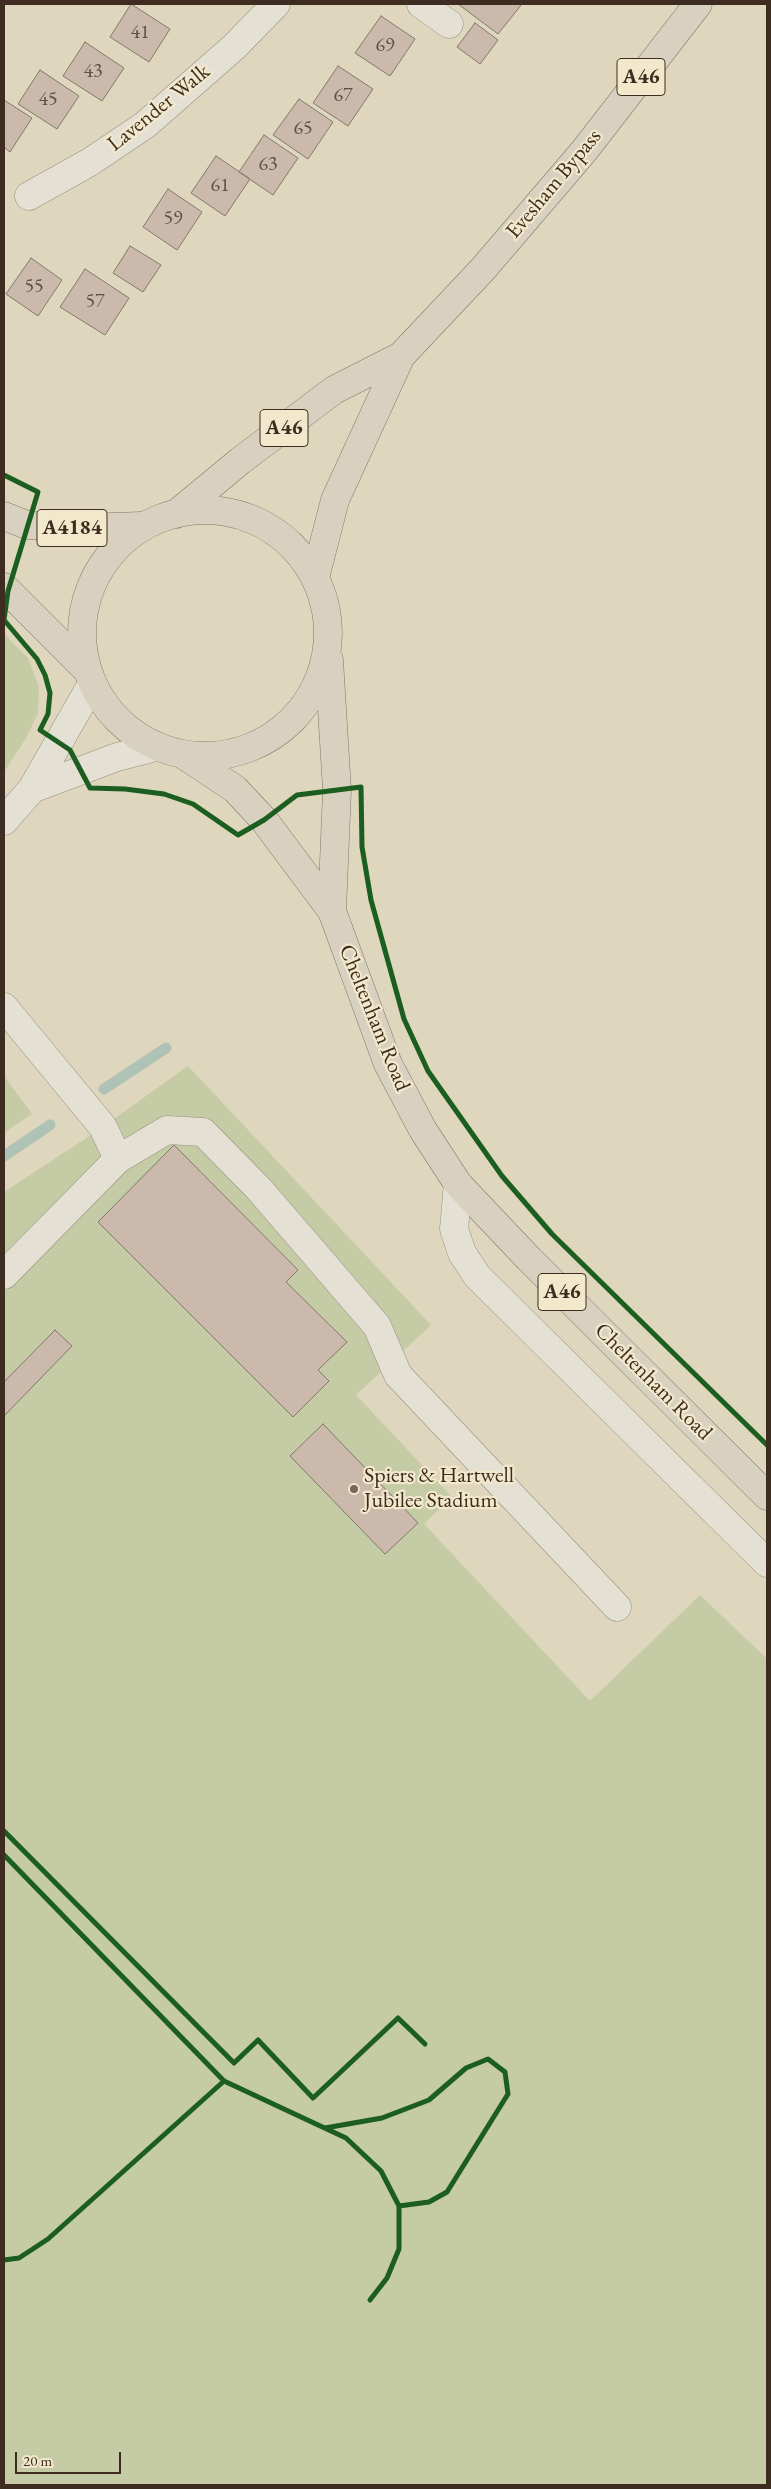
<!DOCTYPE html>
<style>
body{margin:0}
#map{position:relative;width:771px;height:2489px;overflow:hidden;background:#ded6bd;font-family:"EB Garamond",serif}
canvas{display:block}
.frame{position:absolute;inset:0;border:5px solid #3d2c1f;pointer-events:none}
.scale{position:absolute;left:15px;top:2452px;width:106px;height:22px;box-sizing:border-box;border:2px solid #3d2c1f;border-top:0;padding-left:6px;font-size:15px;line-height:18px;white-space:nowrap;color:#3d2c1f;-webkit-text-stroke:4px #f2e8cc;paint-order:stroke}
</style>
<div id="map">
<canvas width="771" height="2489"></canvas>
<div class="frame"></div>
<div class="scale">20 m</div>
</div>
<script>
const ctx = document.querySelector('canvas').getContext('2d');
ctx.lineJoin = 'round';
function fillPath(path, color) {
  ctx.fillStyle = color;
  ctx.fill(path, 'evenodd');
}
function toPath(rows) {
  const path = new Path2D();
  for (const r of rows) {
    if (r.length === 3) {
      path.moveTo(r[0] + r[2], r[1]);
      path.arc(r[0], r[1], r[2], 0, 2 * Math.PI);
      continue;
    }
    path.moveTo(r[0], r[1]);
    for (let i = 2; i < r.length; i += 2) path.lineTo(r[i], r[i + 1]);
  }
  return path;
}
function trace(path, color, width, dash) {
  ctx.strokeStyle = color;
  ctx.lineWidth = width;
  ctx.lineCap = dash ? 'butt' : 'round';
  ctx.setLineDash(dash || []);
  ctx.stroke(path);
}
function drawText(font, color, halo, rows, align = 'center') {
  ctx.font = font + ' "EB Garamond",serif';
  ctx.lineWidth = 4.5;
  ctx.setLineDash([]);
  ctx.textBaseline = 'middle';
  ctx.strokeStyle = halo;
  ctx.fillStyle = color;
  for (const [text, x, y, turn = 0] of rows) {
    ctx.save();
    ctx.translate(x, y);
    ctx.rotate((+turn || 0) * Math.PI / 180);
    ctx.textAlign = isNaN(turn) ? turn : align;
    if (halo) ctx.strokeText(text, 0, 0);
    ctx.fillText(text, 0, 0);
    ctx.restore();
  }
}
fillPath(toPath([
 [4,634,28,658,39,687,38,713,26,738,4,772],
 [188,1066,431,1325,356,1395,452,1497,424,1524,590,1701,700,1595,767,1659,767,2485,4,2485,4,1192,103,1127],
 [4,1076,32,1114,4,1133]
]), '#c5cba4');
trace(toPath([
 [104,1089,166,1048],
 [4,1156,50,1125]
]), '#aec2b5', 11);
const building = toPath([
 [131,4,170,29,149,62,110,37,131,4],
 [458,4,522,4,498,34,458,4],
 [381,16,415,39,390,76,355,53,381,16],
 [475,23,498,40,480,64,457,47,475,23],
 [85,42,124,68,102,101,63,76,85,42],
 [338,66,373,89,348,126,313,103,338,66],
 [40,70,79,96,57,129,18,104,40,70],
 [299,99,333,122,308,159,273,135,299,99],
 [4,100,32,118,10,152,4,147,4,100],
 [264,135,298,158,273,195,239,172,264,135],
 [216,156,250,179,225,216,191,193,216,156],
 [168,189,202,212,177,250,143,227,168,189],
 [130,246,161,265,143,292,113,273,130,246],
 [31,258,62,280,38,316,6,294,31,258],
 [85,269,129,298,105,335,60,307,85,269],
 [174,1145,298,1270,286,1282,347,1342,318,1370,329,1381,293,1417,98,1222,174,1145],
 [55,1330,72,1346,4,1416,4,1382,55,1330],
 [323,1424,418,1523,385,1554,290,1456,323,1424]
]);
fillPath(building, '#cbb9ab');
trace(building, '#80796c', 1);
const minor = toPath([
 [421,4,449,24],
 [29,196,90,162,145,125,234,47,276,4],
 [32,789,117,757,156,747],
 [4,821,32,789,92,684],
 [4,1007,103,1127,118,1159],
 [458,1184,454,1229,462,1253,477,1276,767,1563],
 [4,1275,118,1159,167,1130,203,1132,259,1189,377,1326,398,1375,617,1607]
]);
const major = toPath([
 [4,516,27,525,81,528,142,526],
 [4,587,87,670]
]);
const highway = toPath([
 [205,633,123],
 [176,514,240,461,334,390,401,356],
 [315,578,335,500,401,356,483,269,584,151,698,4],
 [329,660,337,790,332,911],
 [185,756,235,789,264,820,332,911,388,1064,423,1130,458,1184,529,1259,767,1496]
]);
trace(minor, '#969080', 29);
trace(major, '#80796c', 29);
trace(highway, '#80796c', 29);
trace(minor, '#e5e0d4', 28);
trace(major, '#d8d1c0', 28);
trace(highway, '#d8d1c0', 28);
trace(toPath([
 [4,475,38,492,8,591,4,620,37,659,45,675,50,693,48,714,40,730,70,750,90,788,125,789,164,794,193,804,238,835,264,820,297,795,361,787,362,847,371,900,404,1019,428,1071,502,1176,552,1234,767,1445],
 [4,1831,234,2063,258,2040,313,2098,398,2018,425,2044],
 [4,1855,224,2081,346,2138,381,2171,399,2206,399,2249,387,2278,370,2300],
 [325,2128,382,2118,429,2100,466,2068,488,2059,505,2072,508,2094,447,2192,429,2202,399,2206],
 [4,2260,19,2258,48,2239,224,2081]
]), '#1b5e20', 5);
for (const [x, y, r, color] of [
 [354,1489,5,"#756856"]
]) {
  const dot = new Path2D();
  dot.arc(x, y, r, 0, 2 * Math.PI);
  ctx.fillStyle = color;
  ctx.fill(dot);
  trace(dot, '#f2e8cc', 2);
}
drawText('20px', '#604f42', null, [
 ["41",140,33],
 ["69",385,46],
 ["43",93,72],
 ["67",343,96],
 ["45",48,100],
 ["65",303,129],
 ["63",268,165],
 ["61",220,186],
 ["59",173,219],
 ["55",34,287],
 ["57",95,302]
]);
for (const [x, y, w] of [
 [641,77,48],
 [284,428,48],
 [72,528,70],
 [562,1292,48]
]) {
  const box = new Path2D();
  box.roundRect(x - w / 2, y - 18.5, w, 37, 4);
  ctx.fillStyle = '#f2e8cc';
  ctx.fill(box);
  trace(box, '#3d2c1f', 1);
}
drawText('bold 21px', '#3d2c1f', null, [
 ["A46",641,77],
 ["A46",284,428],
 ["A4184",72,528],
 ["A46",562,1292]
]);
drawText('22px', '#3d2c1f', '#f2e8cc', [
 ["Lavender Walk",159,108,-39],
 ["Evesham Bypass",554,184,-50],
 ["Cheltenham Road",374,1018,68],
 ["Cheltenham Road",653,1382,45]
]);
drawText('22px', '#3d2c1f', '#f2e8cc', [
 ["Spiers & Hartwell",364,1476],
 ["Jubilee Stadium",364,1501]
], 'left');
</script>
